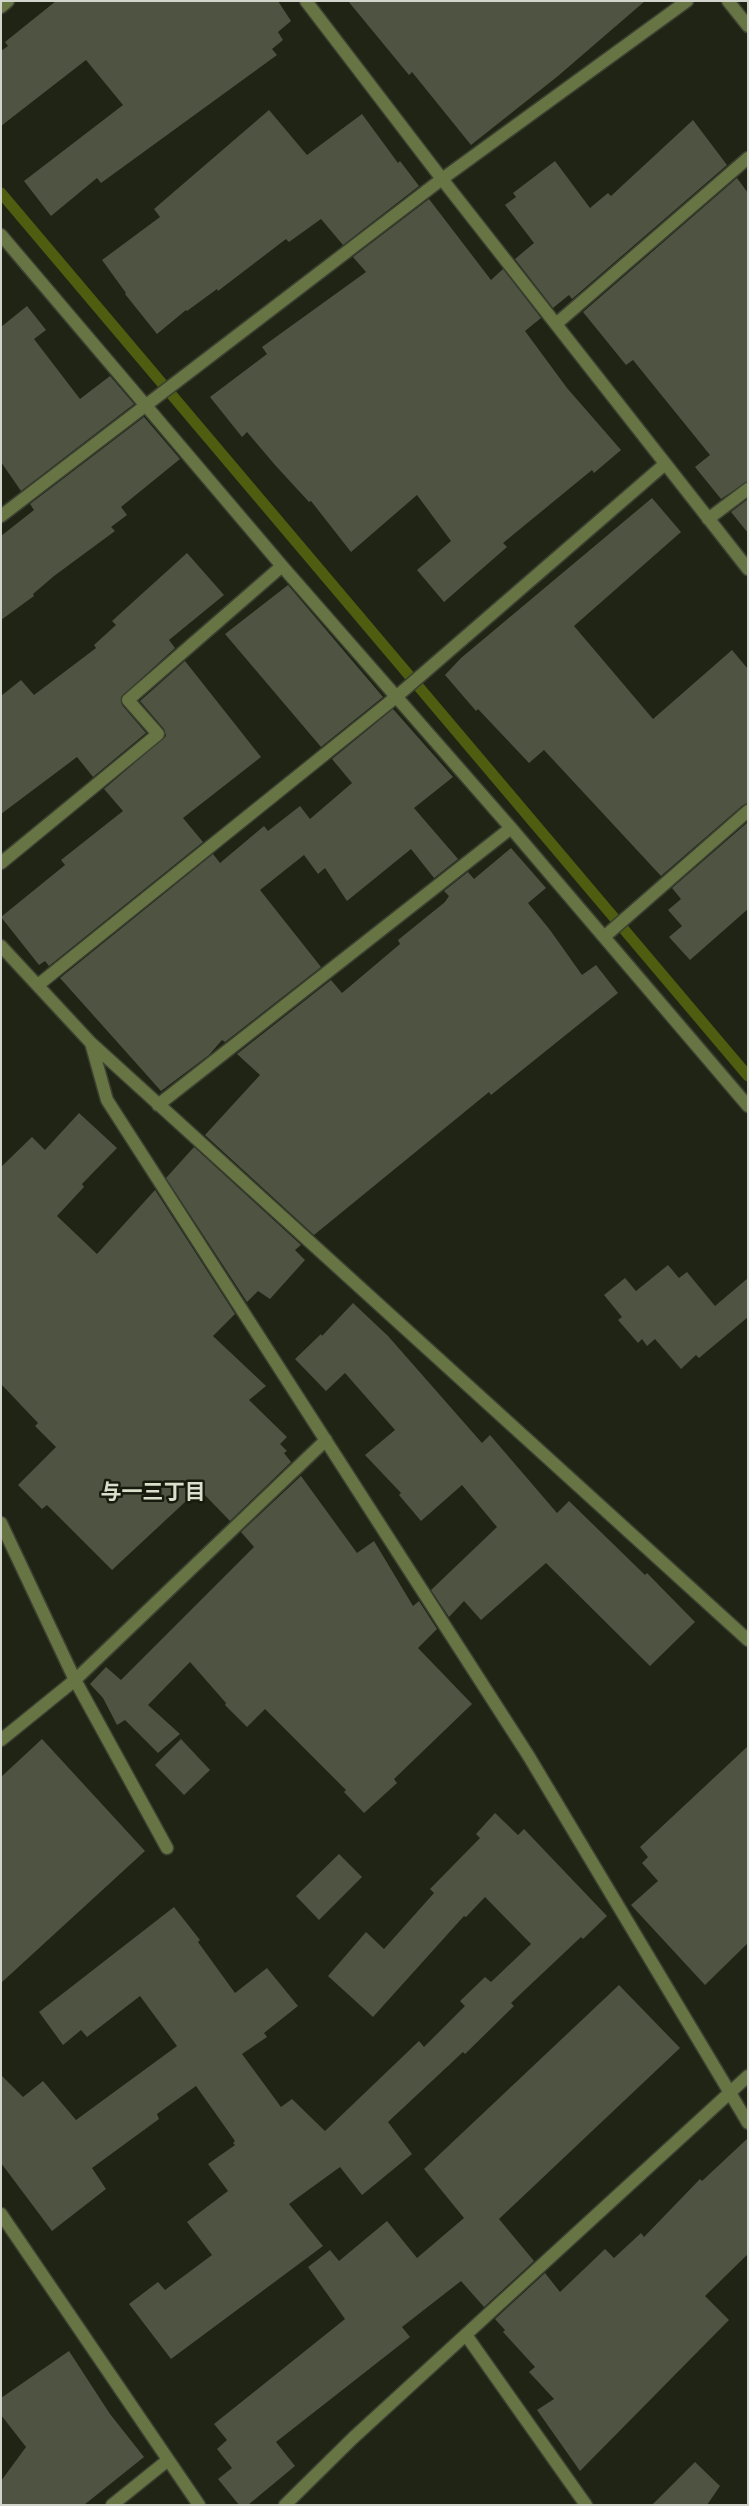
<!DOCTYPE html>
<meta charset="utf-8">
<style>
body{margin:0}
#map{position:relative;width:749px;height:2506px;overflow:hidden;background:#202415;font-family:Spectral,serif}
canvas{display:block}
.frame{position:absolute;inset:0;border:2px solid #d2d5cb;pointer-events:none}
</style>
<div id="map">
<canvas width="749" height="2506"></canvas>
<div class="frame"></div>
</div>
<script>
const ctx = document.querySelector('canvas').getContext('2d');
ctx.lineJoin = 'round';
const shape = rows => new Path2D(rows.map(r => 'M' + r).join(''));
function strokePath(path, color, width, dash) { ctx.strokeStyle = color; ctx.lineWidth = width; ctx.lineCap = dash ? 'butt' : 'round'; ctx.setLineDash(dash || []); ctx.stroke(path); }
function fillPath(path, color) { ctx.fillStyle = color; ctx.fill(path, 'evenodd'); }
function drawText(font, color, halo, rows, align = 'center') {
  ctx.font = font + ' Spectral,"Noto Sans JP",serif'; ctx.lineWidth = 5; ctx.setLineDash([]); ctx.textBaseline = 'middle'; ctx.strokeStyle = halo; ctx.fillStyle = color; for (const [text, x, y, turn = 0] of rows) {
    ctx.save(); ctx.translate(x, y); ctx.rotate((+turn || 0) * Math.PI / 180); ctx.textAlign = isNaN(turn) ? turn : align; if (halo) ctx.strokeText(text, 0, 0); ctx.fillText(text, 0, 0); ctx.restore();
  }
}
strokePath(shape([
 [1,193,748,1076]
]), '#4e5d10', 11);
fillPath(shape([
 [56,1,278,1,291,21,278,32,283,40,272,49,277,55,101,183,97,178,51,216,24,181,123,105,86,60,1,126,1,51,8,46,5,42],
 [348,1,645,1,558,76,471,145,412,72,409,75],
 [269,110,307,155,362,114,398,163,400,161,419,186,343,245,321,219,289,242,286,239,218,291,217,289,187,311,186,310,157,334,125,294,126,293,102,260,160,217,154,209],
 [693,120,727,165,572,299,569,295,553,308,515,259,534,243,505,205,516,197,513,193,555,161,590,208,608,193,611,196],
 [737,178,748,193,748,481,721,499,695,467,710,455,633,360,626,365,583,312],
 [429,199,491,280,503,269,541,318,525,331,567,388,621,450,594,473,592,470,503,543,507,547,444,602,417,570,451,541,417,495,351,552,311,501,309,502,275,465,247,432,242,437,210,397,267,354,262,347,366,272,353,257],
 [27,306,46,330,34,339,80,399,110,376,134,404,21,491,1,462,1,327],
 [144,417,180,459,121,507,127,515,111,527,115,531,54,576,33,594,34,596,1,620,1,536,34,510,30,504],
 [652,498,681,532,574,626,653,719,732,650,748,669,748,803,743,805,661,876,544,750,529,763,478,709,476,711,445,675,461,658],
 [748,499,748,533,731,512],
 [187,553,224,595,169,640,175,648,121,697,122,705,146,733,93,777,77,757,1,814,1,696,21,680,34,695,96,648,94,645,116,625,112,621],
 [288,585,383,697,321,747,225,634],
 [185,661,261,757,183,818,203,842,49,966,45,961,39,965,1,917,65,865,61,860,123,811,104,789,166,736,164,729,140,701],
 [393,709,453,777,414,808,458,859,434,878,411,849,347,901,325,868,318,874,304,855,260,890,321,967,225,1042,222,1040,209,1055,161,1091,60,978,213,854,220,863,264,826,268,831,300,806,310,819,352,783,332,759],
 [748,822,748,909,690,960,669,937,682,926,668,910,681,899,672,888],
 [511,848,546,888,528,903,550,930,582,975,596,965,618,993,491,1095,489,1092,314,1235,205,1135,260,1075,237,1054,331,980,342,993,400,944,398,940,445,902,449,896,444,891,468,872,474,879],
 [79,1113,117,1148,82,1184,84,1187,57,1216,97,1254,155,1190,235,1314,213,1336,266,1386,249,1400,287,1437,280,1444,287,1451,284,1453,291,1462,230,1521,199,1489,112,1570,47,1505,42,1509,18,1485,56,1447,35,1426,38,1423,1,1384,1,1167,32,1137,45,1150],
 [194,1147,301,1245,295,1250,305,1260,270,1299,258,1291,247,1302,166,1178],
 [668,1265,679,1278,687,1272,715,1306,748,1278,748,1317,699,1358,696,1355,681,1369,655,1339,647,1346,642,1339,638,1343,618,1320,622,1317,604,1295,625,1278,636,1291],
 [353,1303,388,1336,482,1443,490,1435,557,1513,569,1501,645,1575,647,1573,695,1622,650,1666,546,1563,481,1620,464,1601,449,1617,431,1590,497,1527,462,1485,421,1521,399,1495,401,1493,365,1455,395,1430,345,1373,326,1391,295,1359,321,1334,322,1336],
 [301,1476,357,1553,374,1541,413,1606,419,1601,437,1629,418,1648,472,1704,394,1779,397,1783,364,1813,344,1792,346,1790,265,1709,247,1727,225,1705,226,1703,190,1662,148,1705,180,1734,158,1753,125,1720,117,1725,103,1698,90,1684,106,1667,121,1680,254,1547,241,1532],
 [42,1739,145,1851,1,1983,1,1777],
 [181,1739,210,1770,184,1795,155,1765],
 [748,1746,748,1943,705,1985,631,1905,658,1881,642,1863,648,1857,640,1847],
 [495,1813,518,1835,524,1829,607,1916,583,1939,581,1937,511,2003,514,2006,465,2054,463,2052,388,2122,412,2154,362,2195,340,2167,289,2204,323,2246,171,2359,129,2304,158,2282,165,2290,212,2255,187,2222,228,2191,208,2164,235,2145,233,2143,235,2141,196,2086,157,2114,159,2119,92,2168,106,2189,52,2231,1,2163,1,2075,23,2097,43,2081,76,2120,177,2046,140,1996,87,2037,81,2030,63,2045,39,2012,174,1907,200,1940,198,1942,235,1993,267,1968,298,2006,264,2033,267,2037,242,2054,281,2107,292,2099,325,2131,419,2041,424,2047,465,2006,460,2001,485,1977,491,1982,531,1944,485,1897,466,1917,464,1916,373,2017,328,1976,366,1932,384,1949,434,1893,430,1889,480,1838,476,1834],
 [339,1854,362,1877,319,1920,296,1896],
 [619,1985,680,2048,499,2219,534,2261,484,2307,461,2281,402,2327,410,2337,276,2442,295,2466,248,2505,239,2505,218,2479,232,2468,217,2449,227,2440,214,2424,345,2319,308,2267,330,2250,339,2261,387,2221,417,2258,464,2218,424,2169],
 [748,2138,748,2254,705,2296,729,2320,580,2471,537,2410,554,2399,529,2372,535,2367,503,2332,505,2330,495,2319,545,2273,560,2292,605,2249,614,2258,641,2233,644,2237,700,2179,702,2181],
 [69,2351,110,2414,144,2457,84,2505,1,2505,1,2481,26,2447,1,2415,1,2398],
 [695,2462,720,2486,707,2505,652,2505]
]), '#4e5342');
const minor = shape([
 [306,1,442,179,748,569],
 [728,1,748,26],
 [1,7,8,1],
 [1,235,282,566,511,828,748,1106],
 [556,324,748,158],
 [1,516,442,179,687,1],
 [708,519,748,489],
 [1,863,158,734,128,700,282,566],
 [604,937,748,811],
 [1,946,91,1043,748,1640],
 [38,985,396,697,665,464],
 [91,1043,107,1100,528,1755,748,2123],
 [158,1105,511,828],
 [1,1523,75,1680,167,1848],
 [1,1740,75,1680,326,1440],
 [1,2214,199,2505],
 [466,2335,586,2505],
 [112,2505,168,2460],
 [285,2505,353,2438,748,2076]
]);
strokePath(minor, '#3c4032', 15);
strokePath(minor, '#677443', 12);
drawText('bold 21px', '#d9dfcb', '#171a0c', [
 ["与一三丁目",153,1495]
]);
</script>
